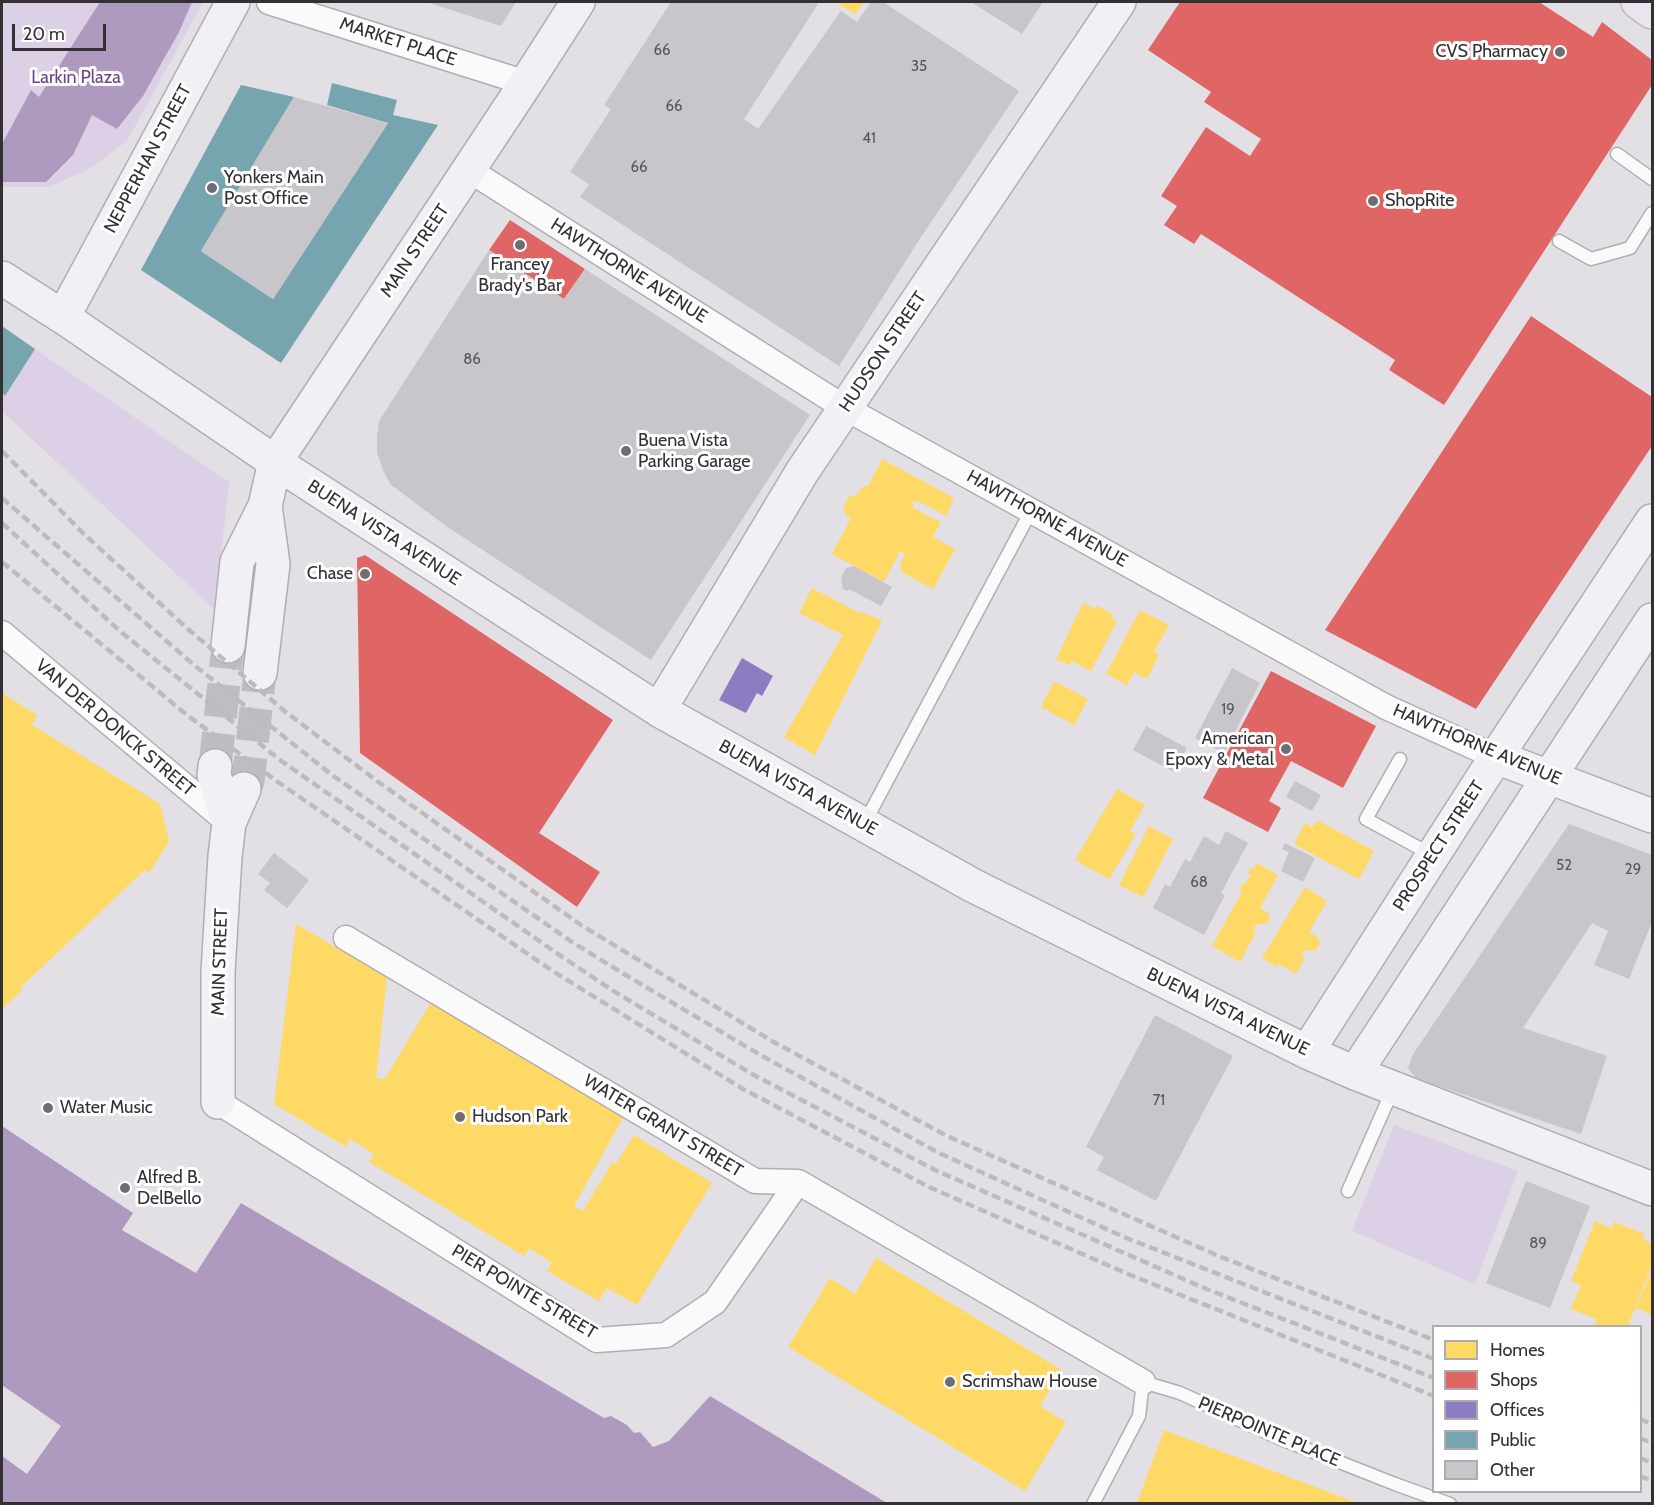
<!DOCTYPE html>
<style>
body{margin:0}
#map{position:relative;width:1654px;height:1505px;overflow:hidden;background:#e2dfe5;font-family:Cabin,sans-serif}
canvas{display:block}
.frame{position:absolute;inset:0;border:3px solid #333034;pointer-events:none}
.legend{position:absolute;left:1432px;top:1325px;width:210px;height:168px;box-sizing:border-box;background:#fff;border:2px solid #adacae;margin:0;padding:8px 10px;list-style:none;font-size:18px;color:#333034}
.legend li{display:flex;align-items:center;gap:12px;height:30px}
.legend b{width:30px;border:2px solid #adacae}
.scale{position:absolute;left:12px;top:24px;width:94px;height:27px;box-sizing:border-box;border:3px solid #333034;border-top:0;padding-left:8px;font-size:18px;line-height:21px;white-space:nowrap;color:#333034;-webkit-text-stroke:4px #fff;paint-order:stroke}
</style>
<div id="map">
<canvas width="1654" height="1505"></canvas>
<div class="frame"></div>
<ul class="legend">
<li><b style="height:16px;background:#ffd966"></b>Homes</li>
<li><b style="height:16px;background:#e06666"></b>Shops</li>
<li><b style="height:16px;background:#8e7cc3"></b>Offices</li>
<li><b style="height:16px;background:#76a5af"></b>Public</li>
<li><b style="height:16px;background:#c8c6cb"></b>Other</li>
</ul>
<div class="scale">20 m</div>
</div>
<script>
const ctx = document.querySelector('canvas').getContext('2d');
ctx.lineJoin = 'round';
function fillPath(path, color) { ctx.fillStyle = color; ctx.fill(path, 'evenodd'); }
const shape = rows => new Path2D(rows.map(r => 'M' + r).join(''));
function strokePath(path, color, width, dash) { ctx.strokeStyle = color; ctx.lineWidth = width; ctx.lineCap = dash ? 'butt' : 'round'; ctx.setLineDash(dash || []); ctx.stroke(path); }
function drawText(font, color, halo, rows, align = 'center') {
  ctx.font = font + ' Cabin,sans-serif'; ctx.lineWidth = 6; ctx.setLineDash([]); ctx.textBaseline = 'middle'; ctx.strokeStyle = halo; ctx.fillStyle = color; for (const [text, x, y, turn = 0] of rows) {
    ctx.save(); ctx.translate(x, y); ctx.rotate((+turn || 0) * Math.PI / 180); ctx.textAlign = isNaN(turn) ? turn : align; if (halo) ctx.strokeText(text, 0, 0); ctx.fillText(text, 0, 0); ctx.restore();
  }
}
fillPath(shape([
 [2,2,203,2,127,141,89,169,49,187,2,187],
 [35,349,229,482,215,610,2,411,2,392,5,396],
 [1394,1125,1518,1171,1475,1284,1352,1231]
]), '#dcd0e6');
fillPath(shape([
 [100,2,192,2,179,32,143,96,117,129,92,115,73,155,46,182,2,182,2,144,31,90,39,97],
 [2,1126,133,1213,122,1230,196,1273,241,1203,604,1418,611,1416,627,1425,634,1433,640,1432,653,1447,669,1441,710,1396,887,1503,2,1503]
]), '#ae9abe');
fillPath(shape([
 [2,1385,61,1426,27,1474,2,1456]
]), '#e2dfe5');
fillPath(shape([
 [835,2,864,2,855,14],
 [882,459,954,498,946,516,920,502,913,501,913,508,941,522,933,537,955,549,933,589,902,572,900,563,905,554,900,551,884,582,832,554,851,518,846,515,843,507,849,497,858,494,863,486,868,486],
 [812,588,861,614,862,612,882,621,815,755,784,737,843,635,799,613],
 [1083,603,1095,609,1097,606,1113,614,1111,618,1117,621,1091,671,1072,661,1069,665,1056,659],
 [1140,610,1169,625,1154,652,1159,655,1147,679,1134,672,1127,685,1106,674],
 [1054,681,1088,699,1074,725,1041,707],
 [2,693,37,715,32,725,160,804,169,841,149,873,145,870,22,986,23,989,2,1009],
 [1117,789,1145,805,1130,831,1136,834,1109,879,1075,860],
 [1317,820,1374,851,1359,879,1294,844,1305,823,1312,827],
 [1149,826,1173,839,1143,897,1119,885],
 [1257,863,1278,875,1260,908,1268,913,1270,918,1267,923,1260,925,1257,923,1253,930,1256,932,1240,962,1212,946,1242,892,1239,890,1243,883,1245,884,1251,875,1248,873,1252,867,1254,869],
 [1305,887,1327,901,1309,932,1318,937,1320,944,1316,950,1309,951,1305,949,1301,956,1305,958,1296,974,1279,964,1277,967,1262,958],
 [296,924,387,977,376,1078,385,1079,434,997,625,1114,574,1206,583,1211,612,1163,616,1164,634,1135,712,1183,637,1305,607,1288,599,1301,547,1271,552,1263,529,1248,524,1256,369,1162,374,1154,350,1139,346,1147,274,1104],
 [1595,1221,1612,1228,1614,1222,1645,1234,1642,1239,1652,1243,1652,1265,1628,1326,1594,1326,1597,1319,1571,1309,1581,1285,1571,1281],
 [876,1258,1062,1370,1040,1406,1066,1422,1025,1491,788,1347,830,1278,855,1294],
 [1652,1270,1652,1315,1636,1308],
 [1164,1430,1358,1503,1137,1503]
]), '#ffd966');
fillPath(shape([
 [1180,2,1539,2,1593,37,1602,22,1652,60,1652,85,1444,405,1389,370,1395,360,1201,234,1194,244,1164,225,1177,206,1161,196,1206,127,1250,156,1261,139,1204,102,1211,92,1148,50],
 [510,220,585,269,564,299,489,250],
 [1531,316,1652,397,1652,446,1476,709,1325,630],
 [365,555,613,720,539,833,600,872,577,907,360,753,357,558],
 [1271,671,1376,726,1343,788,1291,761,1269,801,1281,808,1268,832,1203,798]
]), '#e06666');
fillPath(shape([
 [742,658,773,676,762,696,757,693,746,713,719,700]
]), '#8e7cc3');
fillPath(shape([
 [332,83,397,100,393,115,438,125,281,363,141,270,241,85,294,97,201,251,273,299,388,123,327,105],
 [2,326,35,349,5,396,2,392]
]), '#76a5af');
fillPath(shape([
 [426,2,516,2,501,26],
 [671,2,814,2,818,4,744,119,758,129,841,11,857,22,871,2,883,2,1019,91,921,237,839,366,580,197,589,184,570,172,611,109,604,105],
 [971,2,1043,2,1022,34],
 [294,97,388,123,273,299,201,251],
 [489,250,564,299,585,269,810,415,651,660,446,526,390,484,383,470,377,453,377,437,379,421],
 [854,566,892,587,881,606,849,589,848,591,843,589,841,578,846,568],
 [1232,668,1260,683,1224,753,1195,738],
 [1146,726,1187,748,1174,772,1133,750],
 [1295,781,1321,795,1312,811,1286,797],
 [1569,824,1652,855,1652,922,1629,979,1594,965,1608,931,1592,923,1523,1028,1607,1056,1581,1134,1417,1079,1408,1068,1413,1054],
 [1226,831,1248,843,1221,893,1225,895,1204,935,1153,908,1165,884,1170,887,1185,859,1190,862,1204,836,1219,845],
 [1285,843,1315,858,1303,882,1281,871,1289,852,1282,849],
 [274,853,309,880,287,908,264,890,270,883,258,874],
 [1155,1015,1233,1056,1156,1201,1097,1170,1104,1157,1086,1147],
 [1526,1181,1590,1206,1550,1308,1486,1283]
]), '#c8c6cb');
strokePath(shape([
 [215,766,228,646],
 [244,789,248,781,260,673]
]), '#bfbcc2', 33, [33, 16]);
const lane = shape([
 [1617,154,1652,179],
 [1559,241,1591,259,1630,248,1652,213],
 [1400,759,1366,819,1432,855],
 [864,824,1031,511],
 [1348,1191,1393,1089],
 [1093,1504,1139,1416,1143,1382,1180,1393,1281,1439,1395,1484,1450,1504]
]);
const street = shape([
 [269,2,526,83],
 [469,170,845,408,1386,707,1496,757],
 [2,633,229,823],
 [346,938,755,1181,798,1182,1143,1382],
 [218,1102,597,1340,666,1335,715,1302,798,1182]
]);
const secondary = shape([
 [2,278,63,317,275,462,659,710,972,885,1307,1052,1355,1073,1652,1189],
 [63,317,233,2],
 [228,646,237,562,265,506,275,462,526,83,578,2],
 [260,673,273,564,265,506],
 [659,710,802,472,1119,2],
 [1496,757,1652,816],
 [215,766,214,775,229,823],
 [1307,1052,1496,757,1652,521],
 [1355,1073,1652,620],
 [218,1102,218,972,225,856,229,823,244,789]
]);
const primary = shape([
 [1638,2,1652,12]
]);
strokePath(lane, '#b0aeb3', 15);
strokePath(street, '#b0aeb3', 27);
strokePath(secondary, '#b0aeb3', 36);
strokePath(primary, '#bdbbbe', 36);
strokePath(lane, '#fbfafb', 12);
strokePath(street, '#fbfafb', 24);
strokePath(secondary, '#f2f0f4', 33);
strokePath(primary, '#eae4ee', 33);
strokePath(shape([
 [2,451,84,534,189,630,287,713,377,781,581,925,772,1041,947,1136,1221,1257,1434,1340],
 [2,498,194,665,332,775,572,942,624,974,762,1056,939,1153,1124,1237,1434,1359],
 [2,523,121,632,280,760,558,954,615,992,752,1074,935,1170,1204,1288,1434,1378],
 [2,562,187,715,278,782,551,970,743,1089,929,1187,1128,1274,1434,1396],
 [1640,1419,1652,1424],
 [1640,1438,1652,1443],
 [1640,1458,1652,1463],
 [1640,1476,1652,1481]
]), '#bdbcbd', 4.5, [9, 4.5]);
for (const [x, y, r, color] of [
 [1560,52,6,"#706d72"],
 [212,188,6,"#706d72"],
 [1373,201,6,"#706d72"],
 [520,245,6,"#706d72"],
 [626,451,6,"#706d72"],
 [365,574,6,"#706d72"],
 [1286,749,6,"#706d72"],
 [48,1108,6,"#706d72"],
 [460,1117,6,"#706d72"],
 [125,1188,6,"#706d72"],
 [950,1382,6,"#706d72"]
]) { const dot = new Path2D(); dot.arc(x, y, r, 0, 2 * Math.PI); ctx.fillStyle = color; ctx.fill(dot); strokePath(dot, '#fff', 2); }
drawText('15px', '#58565a', null, [
 ["66",662,51],
 ["35",919,67],
 ["66",674,107],
 ["41",869,139],
 ["66",639,168],
 ["86",472,360],
 ["19",1228,710],
 ["52",1564,866],
 ["29",1633,870],
 ["68",1199,883],
 ["71",1159,1101],
 ["89",1538,1244]
]);
drawText('18px', '#333034', '#fff', [
 ["MARKET PLACE",398,42,18],
 ["NEPPERHAN STREET",148,159,-62],
 ["MAIN STREET",415,251,-56],
 ["HAWTHORNE AVENUE",629,271,32],
 ["HUDSON STREET",883,352,-56],
 ["HAWTHORNE AVENUE",1047,519,29],
 ["BUENA VISTA AVENUE",384,533,33],
 ["VAN DER DONCK STREET",115,728,40],
 ["HAWTHORNE AVENUE",1477,745,23],
 ["BUENA VISTA AVENUE",798,788,29],
 ["PROSPECT STREET",1439,846,-57],
 ["MAIN STREET",220,962,-88],
 ["BUENA VISTA AVENUE",1228,1012,26],
 ["WATER GRANT STREET",663,1126,31],
 ["PIER POINTE STREET",524,1292,31],
 ["PIERPOINTE PLACE",1269,1432,23]
]);
drawText('18px', '#333034', '#fff', [
 ["CVS Pharmacy",1548,52,"right"],
 ["Yonkers Main",224,178],
 ["Post Office",224,199],
 ["ShopRite",1385,201],
 ["Francey",520,265,"center"],
 ["Brady's Bar",520,286,"center"],
 ["Buena Vista",638,441],
 ["Parking Garage",638,462],
 ["Chase",353,574,"right"],
 ["American",1274,739,"right"],
 ["Epoxy & Metal",1274,760,"right"],
 ["Water Music",60,1108],
 ["Hudson Park",472,1117],
 ["Alfred B.",137,1178],
 ["DelBello",137,1199],
 ["Scrimshaw House",962,1382]
], 'left');
drawText('18px', '#6a4484', '#fff', [
 ["Larkin Plaza",76,78]
]);
</script>
